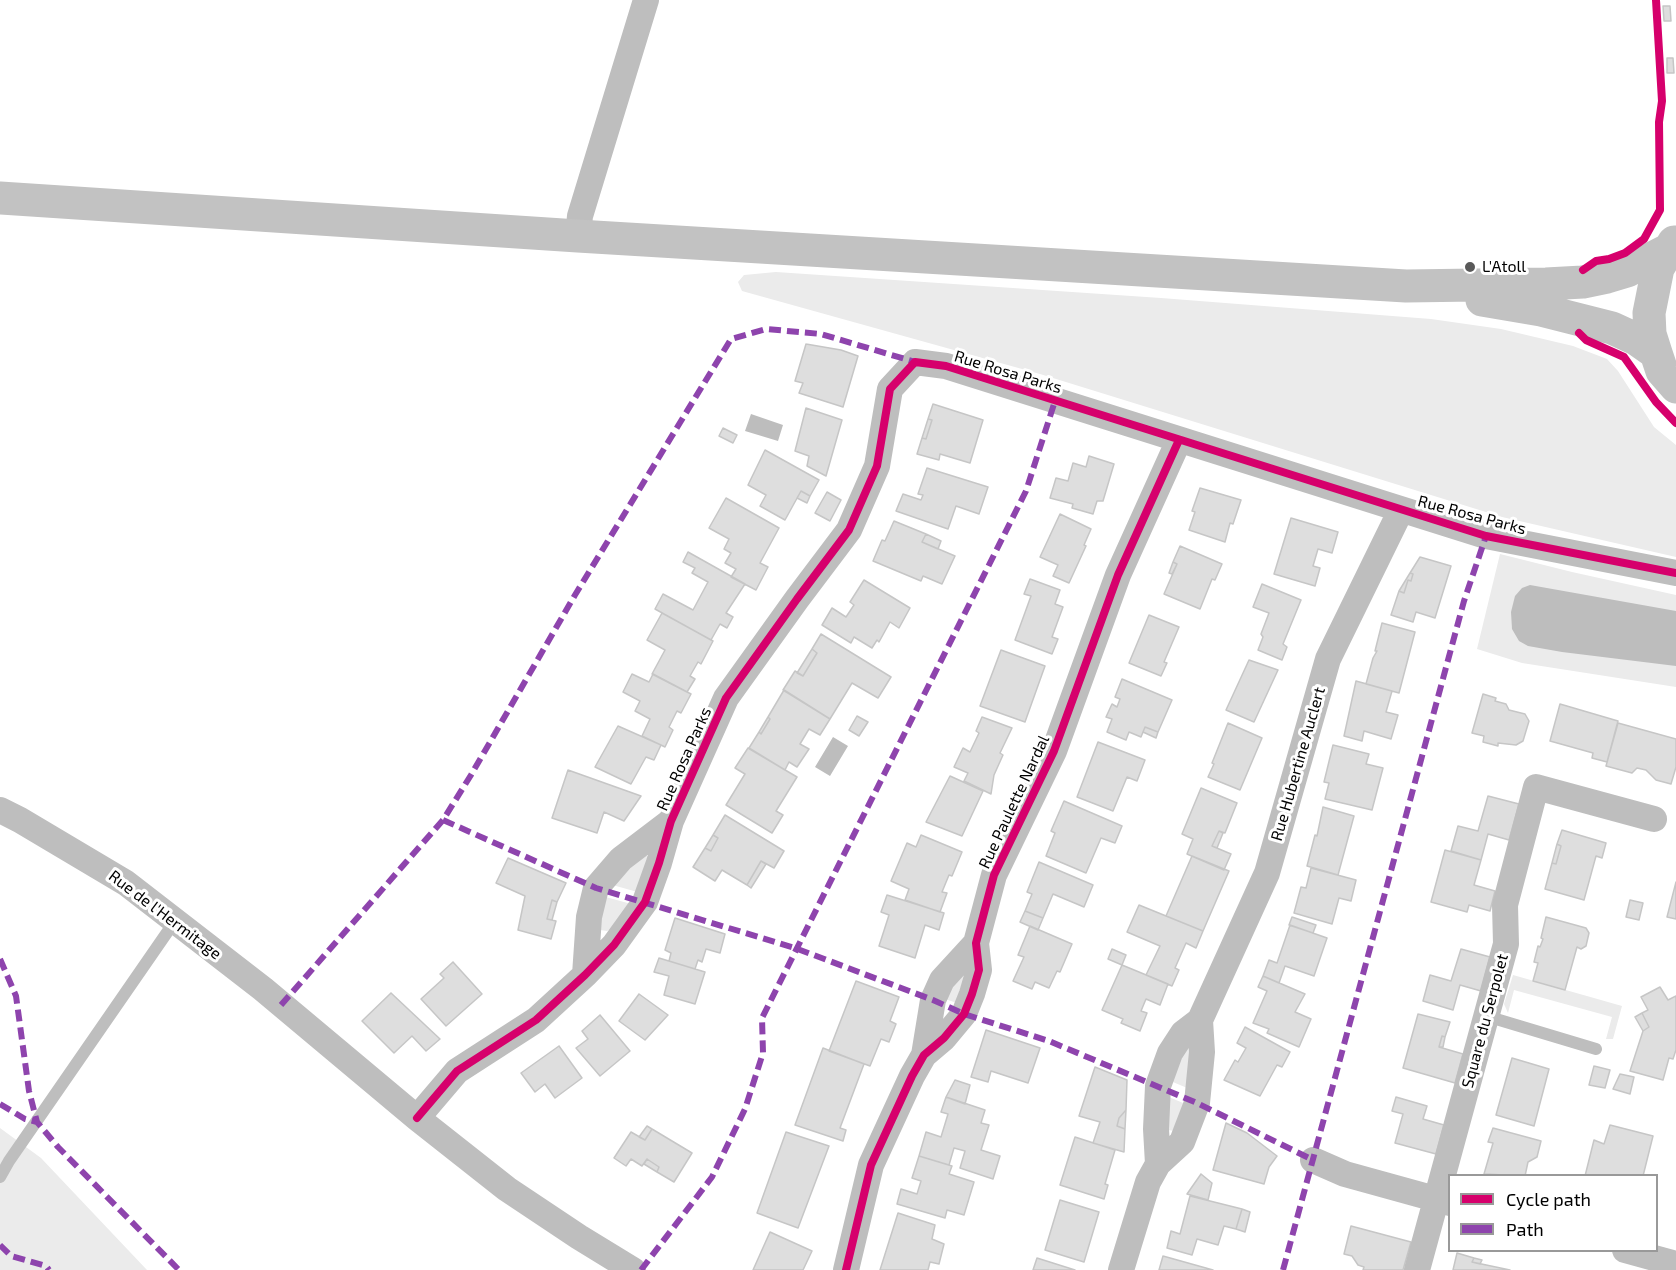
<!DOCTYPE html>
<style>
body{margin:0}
#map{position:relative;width:1676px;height:1270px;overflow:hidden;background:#fff;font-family:"Exo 2",sans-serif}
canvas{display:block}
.legend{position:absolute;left:1448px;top:1174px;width:210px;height:78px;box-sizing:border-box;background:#fff;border:2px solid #999;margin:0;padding:8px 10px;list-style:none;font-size:18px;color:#000}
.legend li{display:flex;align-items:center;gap:12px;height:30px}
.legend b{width:30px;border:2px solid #999}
</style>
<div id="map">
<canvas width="1676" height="1270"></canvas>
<ul class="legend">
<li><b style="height:8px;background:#d6006c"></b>Cycle path</li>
<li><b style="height:8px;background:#8e44ad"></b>Path</li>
</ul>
</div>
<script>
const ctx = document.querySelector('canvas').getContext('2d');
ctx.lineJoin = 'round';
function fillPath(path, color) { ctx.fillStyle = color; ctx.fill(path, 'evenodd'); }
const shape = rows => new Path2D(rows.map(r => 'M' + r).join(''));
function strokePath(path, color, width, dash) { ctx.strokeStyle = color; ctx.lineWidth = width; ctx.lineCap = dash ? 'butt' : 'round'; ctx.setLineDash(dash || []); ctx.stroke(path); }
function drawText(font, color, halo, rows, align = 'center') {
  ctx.font = font + ' "Exo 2",sans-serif'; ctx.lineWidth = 6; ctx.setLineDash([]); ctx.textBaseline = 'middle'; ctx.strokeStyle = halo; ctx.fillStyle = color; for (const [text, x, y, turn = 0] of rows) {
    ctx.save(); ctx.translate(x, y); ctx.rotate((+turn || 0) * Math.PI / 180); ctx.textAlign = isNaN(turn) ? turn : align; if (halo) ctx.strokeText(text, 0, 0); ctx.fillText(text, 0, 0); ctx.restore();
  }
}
fillPath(shape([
 [776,272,1161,298,1431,319,1501,329,1573,346,1607,359,1618,371,1654,427,1676,445,1676,557,1502,517,1040,374,742,291,738,282,744,275],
 [1500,554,1572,572,1676,595,1676,687,1522,663,1477,649],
 [644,855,648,856,641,893,609,884],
 [602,896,635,905,613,928,607,931,600,930],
 [968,966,960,1004,942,998],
 [1513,975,1622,1006,1613,1039,1606,1039,1612,1017,1514,990,1508,1013,1504,1004],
 [1191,1046,1192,1090,1168,1080,1181,1047],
 [1164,1095,1188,1105,1177,1131,1166,1130],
 [0,1128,41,1158,147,1270,0,1270]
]), '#ebebeb');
fillPath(shape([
 [751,414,783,425,778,441,745,431],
 [1530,585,1676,611,1676,666,1562,652,1528,646,1519,641,1512,629,1511,612,1515,596,1522,588],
 [833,737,848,746,830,776,815,767]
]), '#bdbdbd');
const building = shape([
 [1663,6,1670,6,1671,21,1664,21,1663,6],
 [1667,58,1673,58,1674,73,1667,73,1667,58],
 [806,344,841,350,858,356,843,407,799,393,803,383,795,381,806,344],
 [933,404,983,420,970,463,940,454,939,460,917,454,922,438,926,439,932,420,928,419,933,404],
 [806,408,842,420,826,476,807,466,809,456,795,451,806,408],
 [928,419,932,420,926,439,922,438,928,419],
 [723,428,737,435,733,443,719,436,723,428],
 [765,450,819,480,810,496,801,491,785,520,760,506,766,495,748,485,765,450],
 [1089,456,1114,464,1103,501,1097,501,1093,514,1072,508,1073,504,1050,498,1056,478,1068,481,1073,463,1086,467,1089,456],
 [927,468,988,487,979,514,956,506,948,529,896,511,903,494,921,500,923,495,918,494,927,468],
 [1200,488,1241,500,1233,524,1230,523,1225,542,1189,530,1195,512,1192,511,1200,488],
 [801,491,810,496,807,503,797,498,801,491],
 [827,492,841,500,830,521,815,513,827,492],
 [726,498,779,528,760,563,768,567,756,590,731,577,736,569,725,563,731,553,724,549,729,539,709,528,726,498],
 [1060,514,1091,529,1084,545,1086,546,1069,583,1053,576,1058,565,1040,557,1060,514],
 [1291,518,1338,532,1332,553,1318,549,1313,566,1320,568,1315,586,1274,574,1291,518],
 [894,521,926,534,922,542,955,556,942,584,923,576,921,581,873,561,882,540,885,541,894,521],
 [926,534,941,541,938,549,922,542,926,534],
 [1180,546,1222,564,1215,580,1212,579,1200,609,1164,594,1177,564,1173,562,1180,546],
 [688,552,745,584,726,613,733,617,727,628,720,624,711,640,655,609,663,594,693,610,708,582,692,573,695,568,683,562,688,552],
 [1420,557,1451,566,1435,618,1416,612,1413,622,1391,615,1399,591,1404,593,1408,580,1411,581,1413,574,1410,573,1420,557],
 [1173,562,1177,564,1172,574,1169,573,1173,562],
 [1410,573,1413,574,1411,581,1408,580,1404,593,1399,591,1410,573],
 [1030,579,1060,590,1055,604,1063,607,1052,637,1058,639,1052,654,1015,640,1031,596,1024,594,1030,579],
 [864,580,910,608,899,628,890,622,879,642,877,640,872,648,854,637,851,643,822,625,832,608,846,617,854,605,850,602,864,580],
 [1262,584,1301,600,1283,644,1287,647,1282,660,1258,650,1263,637,1261,634,1269,613,1253,607,1262,584],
 [662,613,713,641,701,664,698,662,690,676,695,679,687,692,652,674,665,650,647,640,662,613],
 [1149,615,1179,627,1164,662,1167,663,1161,676,1129,663,1149,615],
 [1382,623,1415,632,1399,693,1366,684,1373,658,1377,651,1375,651,1382,623],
 [821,634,891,677,878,698,852,683,830,719,783,690,795,671,803,676,817,653,812,649,821,634],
 [812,649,817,653,803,676,797,673,812,649],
 [1001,650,1045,666,1025,722,980,706,1001,650],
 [1249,660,1278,670,1254,722,1226,710,1249,660],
 [632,674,649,682,653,674,691,694,681,713,677,711,669,727,673,730,665,747,642,736,650,719,635,711,640,701,623,692,632,674],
 [1122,679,1172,700,1158,732,1145,727,1141,737,1129,732,1126,740,1107,732,1112,719,1106,717,1112,704,1117,707,1120,699,1115,697,1122,679],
 [1356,681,1392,691,1386,712,1398,715,1391,739,1364,731,1362,741,1344,736,1356,681],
 [784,690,830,719,820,735,809,729,800,744,809,749,797,767,789,762,785,770,749,748,759,732,761,734,770,719,768,717,784,690],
 [1483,694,1496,698,1495,701,1506,704,1509,710,1525,714,1529,721,1523,741,1516,745,1498,743,1498,746,1483,742,1484,736,1472,733,1483,694],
 [1560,704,1618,721,1607,762,1592,758,1593,753,1550,741,1560,704],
 [857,716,868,722,859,736,849,730,857,716],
 [768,717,770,719,761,734,759,732,768,717],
 [982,717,1012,728,1000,753,1003,755,994,775,991,794,964,781,968,773,954,767,963,748,970,752,979,733,976,731,982,717],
 [1228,723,1262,738,1240,790,1208,777,1214,764,1212,763,1228,723],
 [1618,723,1676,739,1676,767,1671,784,1656,780,1646,770,1637,768,1632,773,1606,766,1618,723],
 [618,726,661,745,654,760,646,757,631,784,595,767,618,726],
 [1145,727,1158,732,1156,738,1143,732,1145,727],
 [1098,742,1145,760,1137,781,1127,777,1113,811,1077,797,1098,742],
 [1333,745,1369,754,1366,764,1383,768,1372,810,1325,799,1329,783,1324,782,1333,745],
 [748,748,797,777,776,811,783,815,772,833,726,805,745,774,735,768,748,748],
 [568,770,641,796,624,821,604,812,597,833,552,818,568,770],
 [950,776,983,791,962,836,926,822,950,776],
 [1201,788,1237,803,1225,833,1219,831,1212,846,1231,854,1224,870,1187,854,1193,839,1182,834,1201,788],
 [1488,796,1519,804,1509,840,1488,834,1481,860,1451,851,1458,826,1478,831,1488,796],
 [1064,801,1122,826,1115,843,1101,838,1086,873,1046,856,1055,833,1051,831,1064,801],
 [1323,807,1354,816,1338,875,1307,866,1315,835,1317,836,1323,807],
 [725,815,784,851,774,868,761,861,747,885,722,870,715,881,693,867,705,848,711,851,718,838,713,835,725,815],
 [1562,830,1606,843,1602,858,1596,856,1584,900,1545,889,1552,863,1556,864,1561,846,1557,844,1562,830],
 [1219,831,1223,833,1217,848,1212,846,1219,831],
 [713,835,718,838,711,851,705,848,713,835],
 [921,835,962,852,952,876,949,875,942,892,947,893,940,912,905,900,909,889,891,881,907,843,916,847,921,835],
 [1557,844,1561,846,1556,864,1552,863,1557,844],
 [1445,850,1481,860,1474,885,1495,891,1490,911,1469,905,1467,912,1431,902,1445,850],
 [1192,856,1229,871,1203,931,1166,916,1192,856],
 [508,858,566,883,557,902,552,900,547,919,556,921,551,939,518,930,525,896,496,883,508,858],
 [761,861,766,864,751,888,747,885,761,861],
 [1039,862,1093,885,1084,907,1053,894,1043,918,1025,911,1032,894,1027,892,1039,862],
 [1311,868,1356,880,1351,901,1339,898,1332,924,1294,913,1301,887,1306,888,1311,868],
 [1676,882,1676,919,1667,917,1676,882],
 [887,895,944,913,939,930,925,925,915,958,879,946,889,915,881,912,887,895],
 [552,900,557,902,552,920,547,919,552,900],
 [1630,900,1643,903,1639,920,1626,917,1630,900],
 [1139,905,1203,931,1196,948,1186,943,1175,968,1179,970,1172,986,1146,975,1160,946,1127,932,1139,905],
 [1025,911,1043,918,1038,930,1020,922,1025,911],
 [1292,917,1316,925,1313,933,1289,925,1292,917],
 [1546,917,1586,928,1589,933,1586,946,1581,949,1577,947,1565,990,1533,981,1538,963,1534,962,1538,946,1540,947,1543,939,1541,938,1546,917],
 [675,918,725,934,720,953,706,949,702,962,698,960,695,969,669,961,671,953,665,950,675,918],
 [1290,925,1327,938,1314,976,1285,966,1279,983,1263,976,1269,960,1277,963,1290,925],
 [1030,926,1072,944,1060,972,1057,971,1049,988,1035,982,1032,989,1013,981,1024,957,1018,955,1030,926],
 [1112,949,1126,955,1122,965,1108,959,1112,949],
 [1461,949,1490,957,1481,991,1460,985,1453,1010,1423,1001,1430,975,1451,981,1461,949],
 [659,958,705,972,695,1004,664,995,669,976,654,972,659,958],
 [453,962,482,994,446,1026,421,999,444,978,440,974,453,962],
 [1122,965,1168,984,1160,1005,1146,999,1141,1011,1147,1013,1140,1031,1121,1023,1123,1019,1102,1010,1122,965],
 [1263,976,1305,994,1295,1012,1311,1019,1299,1047,1267,1033,1269,1029,1253,1023,1267,991,1258,987,1263,976],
 [856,981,899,997,890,1021,896,1024,889,1042,881,1039,870,1066,829,1051,856,981],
 [1660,987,1668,1000,1676,996,1676,1050,1673,1059,1669,1058,1663,1080,1630,1071,1643,1031,1649,1027,1642,1013,1648,1010,1641,997,1660,987],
 [391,993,440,1039,426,1051,412,1036,394,1053,362,1021,391,993],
 [639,994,668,1015,645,1040,619,1021,639,994],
 [1642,1013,1649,1027,1643,1031,1635,1017,1642,1013],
 [1418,1014,1450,1022,1445,1037,1442,1036,1439,1047,1463,1054,1455,1083,1403,1068,1418,1014],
 [600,1015,630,1051,600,1076,576,1048,588,1039,582,1031,600,1015],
 [1245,1027,1290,1052,1282,1067,1277,1065,1260,1096,1224,1080,1235,1060,1238,1062,1246,1048,1237,1043,1245,1027],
 [986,1030,1040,1048,1028,1083,991,1071,988,1082,971,1077,986,1030],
 [1442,1036,1445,1037,1443,1047,1439,1047,1442,1036],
 [559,1046,582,1078,555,1098,545,1084,535,1092,521,1073,559,1046],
 [823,1048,864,1064,840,1128,846,1130,843,1141,795,1125,823,1048],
 [1512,1058,1549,1069,1534,1126,1496,1115,1512,1058],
 [1594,1066,1610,1070,1605,1088,1589,1085,1594,1066],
 [1095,1067,1127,1080,1126,1110,1119,1118,1117,1126,1125,1129,1124,1152,1093,1143,1100,1122,1079,1116,1095,1067],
 [1620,1074,1634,1077,1630,1094,1613,1089,1620,1074],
 [955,1080,970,1085,965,1104,946,1097,955,1080],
 [946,1097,985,1110,981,1123,989,1125,981,1150,1000,1156,993,1179,960,1168,965,1151,954,1148,949,1165,919,1156,926,1132,941,1137,948,1114,941,1112,946,1097],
 [1396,1097,1427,1106,1423,1119,1444,1125,1436,1154,1395,1143,1403,1114,1392,1111,1396,1097],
 [1126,1110,1125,1129,1117,1126,1119,1118,1126,1110],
 [1226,1123,1247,1133,1277,1156,1269,1167,1264,1184,1213,1170,1226,1123],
 [1610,1125,1653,1136,1643,1176,1585,1176,1594,1140,1604,1144,1610,1125],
 [647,1126,652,1129,645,1140,639,1137,647,1126],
 [1493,1128,1541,1141,1537,1157,1528,1162,1525,1176,1484,1174,1493,1143,1488,1142,1493,1128],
 [652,1129,692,1153,674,1182,657,1172,659,1167,647,1159,642,1166,631,1159,626,1166,614,1158,631,1132,645,1140,652,1129],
 [786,1132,829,1146,798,1228,757,1213,786,1132],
 [1075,1137,1115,1150,1105,1184,1108,1185,1104,1199,1060,1185,1075,1137],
 [919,1156,952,1166,949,1174,974,1182,964,1215,947,1210,945,1218,897,1204,901,1189,917,1194,921,1181,912,1178,919,1156],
 [647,1159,659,1167,657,1172,644,1164,647,1159],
 [1201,1174,1212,1183,1208,1200,1187,1194,1201,1174],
 [1190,1196,1242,1209,1236,1229,1224,1226,1218,1245,1197,1239,1192,1255,1167,1248,1171,1231,1180,1234,1190,1196],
 [1060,1200,1099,1212,1084,1262,1045,1250,1060,1200],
 [1242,1209,1250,1212,1245,1232,1236,1229,1242,1209],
 [898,1213,935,1225,932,1239,944,1244,939,1264,930,1262,928,1270,880,1270,898,1213],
 [1351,1226,1411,1242,1403,1270,1363,1270,1364,1267,1358,1265,1352,1256,1344,1254,1351,1226],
 [770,1232,812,1251,803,1270,753,1270,770,1232],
 [1457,1253,1474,1258,1472,1262,1510,1270,1453,1270,1457,1253],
 [1163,1256,1213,1270,1159,1270,1163,1256],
 [1037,1258,1075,1270,1033,1270,1037,1258],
 [1474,1258,1482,1260,1480,1264,1472,1262,1474,1258]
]);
fillPath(building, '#dedede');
strokePath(building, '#c6c6c6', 1.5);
strokePath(shape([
 [1486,1016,1596,1049],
 [0,1177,9,1161,175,921]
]), '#bebebe', 12);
strokePath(shape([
 [578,236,580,216,646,0],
 [0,810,20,820,126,883,263,989,417,1118,507,1189,579,1237,633,1270],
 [585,975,589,917,596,888,621,859,671,821],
 [924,1055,933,1000,942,980,976,943],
 [417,1118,457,1071,536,1020,585,975,614,945,645,902,659,863,671,821,726,698,797,599,849,530,877,466,890,389,915,362,946,366,1486,536,1676,573],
 [1313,1160,1345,1174,1450,1203],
 [1158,1164,1156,1129,1158,1086,1170,1053,1183,1033,1200,1020,1267,873,1328,659,1401,510],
 [1625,1250,1676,1264],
 [846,1270,871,1165,912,1076,924,1055,944,1038,964,1014,972,994,979,970,976,943,994,875,1054,751,1118,575,1179,440],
 [1121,1270,1148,1182,1158,1164,1182,1142,1197,1103,1202,1052,1200,1020],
 [1417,1270,1506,944,1505,905,1536,787,1654,819]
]), '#bebebe', 26);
strokePath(shape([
 [0,198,578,236,1406,286,1546,284,1583,282,1607,277,1627,271,1668,250],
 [1674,242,1658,268,1649,313,1650,334,1656,353,1662,371,1676,387],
 [1482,300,1541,310,1612,328,1636,339,1656,353]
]), '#c2c2c2', 33);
strokePath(shape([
 [443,820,596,888,795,948,933,1000,964,1014,1049,1041,1197,1103,1313,1160],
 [0,959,16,996,29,1091,37,1122,58,1147,179,1270],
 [281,1005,443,820,471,775,575,595,731,339,766,329,821,334,915,362],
 [0,1104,25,1119,37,1122],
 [0,1245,11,1256,46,1266,49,1270],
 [641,1270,712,1177,745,1109,763,1053,762,1018,1026,491,1055,401],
 [1283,1270,1464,601,1486,536]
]), '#8e44ad', 6, [12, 6]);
strokePath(shape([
 [1583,270,1596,261,1609,259,1625,253,1644,239,1660,210,1659,122,1662,101,1656,0],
 [1579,333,1586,340,1624,357,1656,402,1676,423],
 [417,1118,457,1071,536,1020,585,975,614,945,645,902,659,863,671,821,726,698,797,599,849,530,877,466,890,389,915,362,946,366,1486,536,1676,573],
 [846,1270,871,1165,912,1076,924,1055,944,1038,964,1014,972,994,979,970,976,943,994,875,1054,751,1118,575,1179,440]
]), '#d6006c', 8);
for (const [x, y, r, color] of [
 [1470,267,6,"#595959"]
]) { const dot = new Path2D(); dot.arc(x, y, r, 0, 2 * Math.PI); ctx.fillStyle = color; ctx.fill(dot); strokePath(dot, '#fff', 2); }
drawText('16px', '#000', '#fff', [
 ["L'Atoll",1482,267]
], 'left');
drawText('16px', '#000', '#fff', [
 ["Rue Rosa Parks",1008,372,17],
 ["Rue Rosa Parks",1472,515,15],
 ["Rue Rosa Parks",684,759,-66],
 ["Rue Hubertine Auclert",1298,764,-74],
 ["Rue Paulette Nardal",1014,802,-65],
 ["Rue de l'Hermitage",165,915,37],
 ["Square du Serpolet",1485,1021,-75]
]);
</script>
